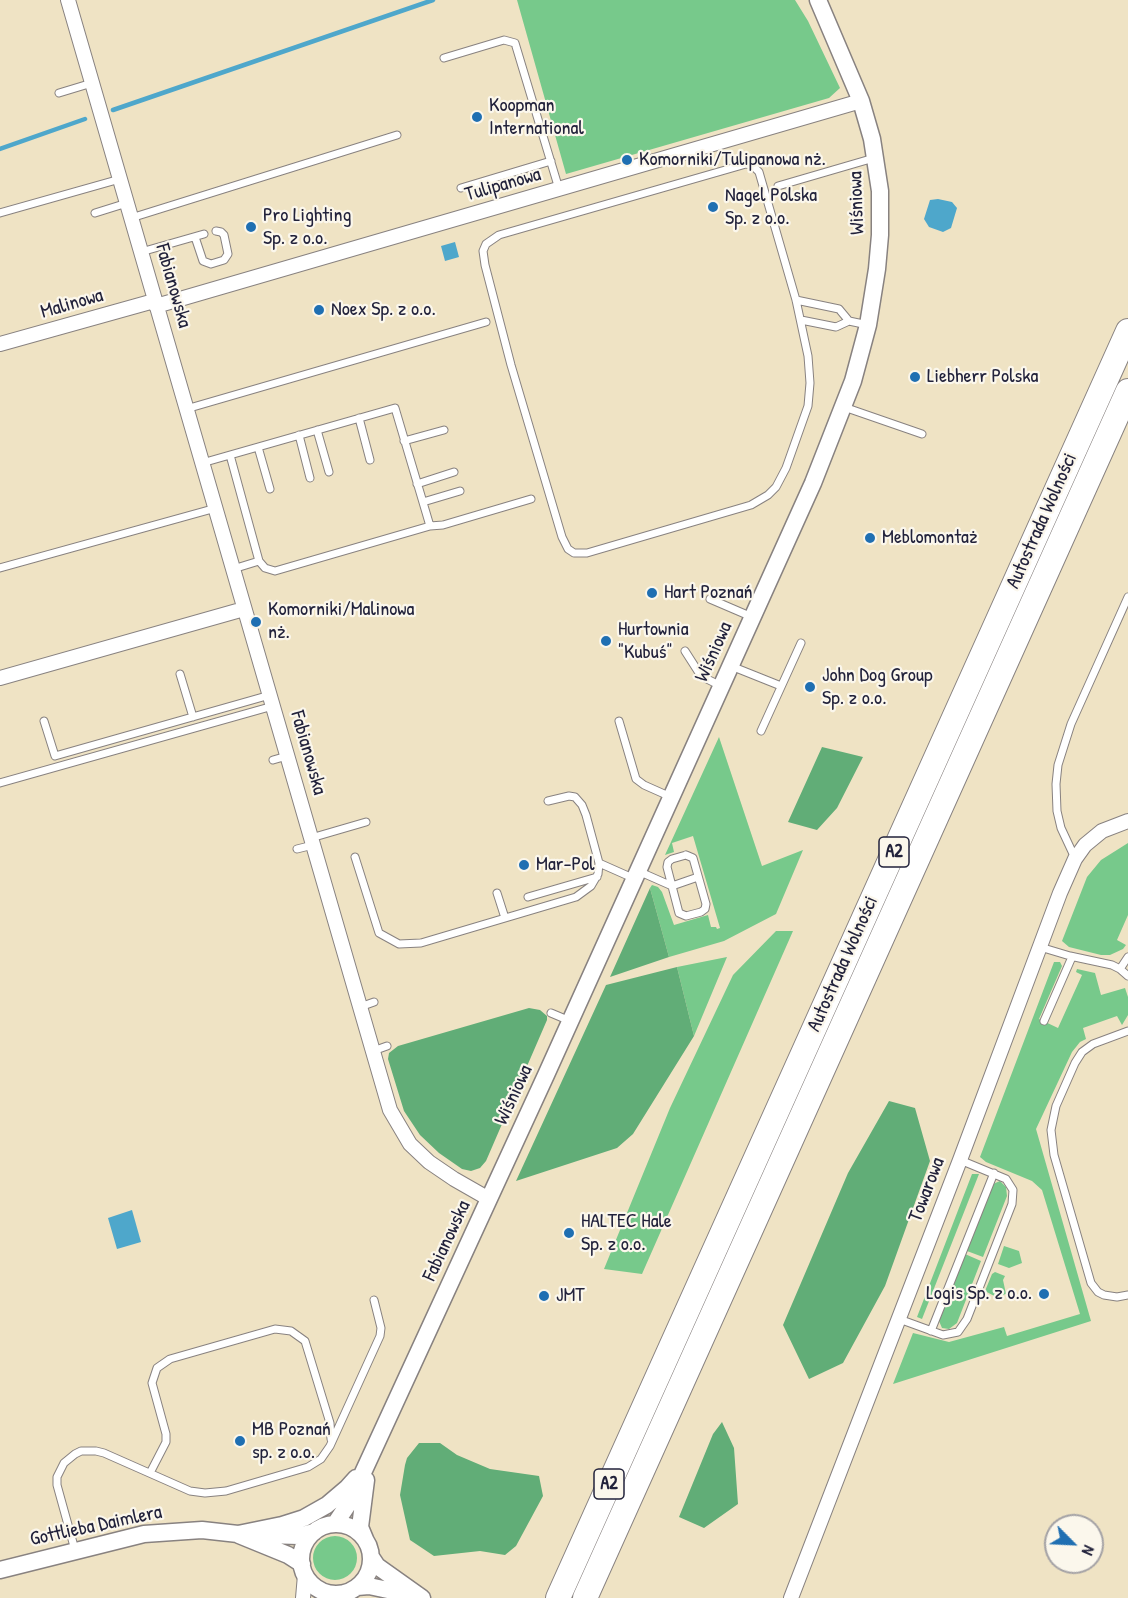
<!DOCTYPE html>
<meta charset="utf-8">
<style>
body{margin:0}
#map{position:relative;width:1128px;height:1598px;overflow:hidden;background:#efe3c4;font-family:"Patrick Hand",sans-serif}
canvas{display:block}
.north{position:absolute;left:1044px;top:1514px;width:60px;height:60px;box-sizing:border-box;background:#fbf7ec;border:2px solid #a4a2a5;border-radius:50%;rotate:114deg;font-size:16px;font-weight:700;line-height:24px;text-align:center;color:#22223b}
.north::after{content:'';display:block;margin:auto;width:21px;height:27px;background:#1f6fb2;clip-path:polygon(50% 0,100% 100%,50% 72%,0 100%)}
</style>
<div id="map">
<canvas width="1128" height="1598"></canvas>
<div class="north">N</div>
</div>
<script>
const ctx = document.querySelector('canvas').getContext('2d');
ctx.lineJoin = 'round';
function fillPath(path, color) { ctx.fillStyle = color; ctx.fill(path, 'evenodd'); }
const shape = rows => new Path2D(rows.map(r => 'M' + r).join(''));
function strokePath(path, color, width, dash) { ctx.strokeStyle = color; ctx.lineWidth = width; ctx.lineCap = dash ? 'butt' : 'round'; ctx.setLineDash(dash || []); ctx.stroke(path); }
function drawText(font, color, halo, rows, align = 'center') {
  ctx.font = font + ' "Patrick Hand",sans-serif'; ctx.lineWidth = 4.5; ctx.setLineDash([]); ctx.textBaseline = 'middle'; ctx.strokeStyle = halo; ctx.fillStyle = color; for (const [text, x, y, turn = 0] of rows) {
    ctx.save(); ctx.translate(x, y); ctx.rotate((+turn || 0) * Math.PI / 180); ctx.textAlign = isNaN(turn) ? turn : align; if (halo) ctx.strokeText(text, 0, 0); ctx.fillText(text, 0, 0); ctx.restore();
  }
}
fillPath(shape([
 [517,0,795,0,808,21,840,88,829,98,566,174],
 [719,737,762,866,803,850,776,914,724,941,669,957,650,888,652,885,658,887,662,892,674,925,708,915,711,927,716,927,717,929,720,928,693,836,672,843,674,852,665,855],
 [1128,843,1128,915,1117,940,1126,945,1123,949,1110,955,1101,955,1069,947,1062,941,1087,877,1101,860],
 [776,931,793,931,642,1274,604,1269,670,1108,733,975],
 [727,957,694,1036,677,967],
 [1054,962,1060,962,1062,966,1039,1019,1058,1028,1082,975,1076,972,1077,969,1095,973,1101,995,1125,988,1128,997,1128,1015,1122,1025,1117,1016,1083,1028,1086,1039,1080,1042,1072,1052,1036,1129,1091,1321,893,1384,913,1333,949,1342,1004,1327,1007,1336,1080,1314,1042,1190,1032,1181,986,1162,980,1157],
 [972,1174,979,1174,922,1319,917,1317],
 [1000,1181,1006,1187,1007,1196,983,1257,967,1251,993,1184],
 [1004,1246,1019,1251,1022,1263,1009,1268,998,1264],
 [965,1254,981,1261,957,1323,949,1329,942,1328,939,1321],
 [995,1272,1005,1276,1003,1280,1006,1294,996,1297,985,1291,992,1274],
 '313 1558a22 22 0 1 1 44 0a22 22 0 1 1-44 0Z'
]), '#77c98b');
fillPath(shape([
 [822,747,863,757,837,808,817,830,788,822],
 [650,888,669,957,610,977],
 [677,967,694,1036,633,1134,617,1148,516,1181,606,985],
 [529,1008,540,1010,547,1016,547,1020,486,1161,480,1168,471,1171,462,1169,439,1153,420,1135,404,1111,388,1059,389,1053,398,1046],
 [889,1101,915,1108,930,1161,885,1286,843,1363,809,1379,783,1325,848,1173],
 [722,1422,734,1448,738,1504,704,1528,679,1517,713,1434],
 [419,1443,440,1443,457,1455,490,1469,539,1476,543,1496,516,1546,505,1555,480,1551,434,1556,410,1540,400,1495,405,1465,407,1458]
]), '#61ad77');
fillPath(shape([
 [938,199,952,202,957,208,951,228,943,232,929,227,924,219,930,200],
 [455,242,459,257,445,261,441,246],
 [132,1210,141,1242,117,1249,108,1218]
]), '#4ea7cb');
strokePath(shape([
 [113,110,433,0],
 [0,149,85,119]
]), '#4ea7cb', 4.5);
const service = shape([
 [444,58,504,40,515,43,559,189],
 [59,93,92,83],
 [746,164,752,165,759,172,796,300,808,356,810,383,808,406,786,468,776,487,768,495,751,505,587,553,574,553,568,549,562,537,511,365,485,265,483,251,486,244,499,235,746,164],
 [778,186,874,158],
 [461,188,551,161],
 [0,213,120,179],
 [95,213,127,203],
 [131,218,397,135],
 [195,237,203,261,211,264,224,260,228,254,224,235,221,232,216,231],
 [141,252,204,234],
 [796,300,839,309,849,321],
 [801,320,836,327,849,321,868,325],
 [844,407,922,434],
 [186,409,486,322],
 [359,418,370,460],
 [317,430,329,472],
 [299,435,310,478],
 [404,441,444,430],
 [258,447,270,489],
 [230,455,395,408,430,526,275,571,265,568,259,561],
 [202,463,230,455,259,561,233,569],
 [417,484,454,472],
 [423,502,460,491],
 [430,526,443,525,531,499],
 [0,568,216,508],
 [710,599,752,617],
 [685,651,701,676,721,686],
 [731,666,781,686],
 [180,674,193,717],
 [44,721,55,756,270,695],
 [619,721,636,779,644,785,671,797],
 [761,731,801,643],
 [273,760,287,756],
 [0,783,273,706],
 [311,838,366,822],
 [297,849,313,845],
 [686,855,693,858,706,904,705,909,701,912,686,916,679,913,667,867,668,862,672,859,686,855],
 [355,857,379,933,399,944,421,943,576,897,591,886,598,874,599,863,586,815,582,805,575,797,569,796,548,801],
 [1075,858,1061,828,1057,811,1056,784,1058,765,1071,724,1128,597],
 [599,863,635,879],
 [638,871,672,886,698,877],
 [497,893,505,918],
 [528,897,597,877],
 [1040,947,1070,956,1112,965,1120,969,1128,976],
 [1120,969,1128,957],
 [360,1007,374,1002],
 [551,1013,570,1021],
 [1044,1021,1072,957],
 [1128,1031,1093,1044,1082,1052,1075,1063,1056,1106,1051,1130,1054,1155,1091,1283,1098,1292,1104,1295,1117,1297,1128,1295],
 [373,1051,387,1046],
 [899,1319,943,1335,958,1332,967,1319,1012,1204,1013,1190,1006,1179,960,1160],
 [931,1331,994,1173],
 [150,1473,166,1442,166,1434,152,1383,157,1368,170,1359,275,1329,291,1331,305,1341,330,1423,331,1439],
 [75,1550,57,1485,57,1477,64,1463,75,1454,81,1451,96,1451,104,1453,190,1491,205,1493,226,1491,308,1467,321,1459,330,1446,380,1336,381,1328,374,1300]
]);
const minor = shape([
 [68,0,390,1110,410,1144,429,1162,454,1179,489,1199],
 [156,306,861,101],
 [0,344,154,301],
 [0,678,244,609],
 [303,1598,305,1575],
 [325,1598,338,1594],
 [791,1598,960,1160,1060,893,1075,859,1085,845,1102,831,1128,821]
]);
const tertiary = shape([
 [335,1524,349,1503,546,1075,813,483,853,381,868,325,877,269,880,235,880,191,872,139,861,101,818,0],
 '301 1559a35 35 0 1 1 70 0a35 35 0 1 1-70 0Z',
 [239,1535,288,1555,302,1564],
 [264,1535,299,1536,314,1532],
 [365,1539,360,1527,366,1480],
 [371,1557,377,1566,422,1598],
 [0,1570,144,1534,202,1530,238,1534,282,1525,304,1518,327,1505,347,1488,356,1478],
 [357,1587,369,1586,412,1595]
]);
const motorway = shape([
 [558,1598,1128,331],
 [585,1598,1128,391]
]);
strokePath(service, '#888280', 9);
strokePath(minor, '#888280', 16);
strokePath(tertiary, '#888280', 19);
strokePath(motorway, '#888280', 26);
strokePath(service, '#fff', 7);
strokePath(minor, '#fff', 14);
strokePath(tertiary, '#fff', 16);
strokePath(motorway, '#fff', 24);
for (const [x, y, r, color] of [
 [477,117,6,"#1f6fb2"],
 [627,160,6,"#1f6fb2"],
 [713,207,6,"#1f6fb2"],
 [251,227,6,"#1f6fb2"],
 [319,310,6,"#1f6fb2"],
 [915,377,6,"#1f6fb2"],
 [870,538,6,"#1f6fb2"],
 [652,593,6,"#1f6fb2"],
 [256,622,6,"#1f6fb2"],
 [606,641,6,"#1f6fb2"],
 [810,687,6,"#1f6fb2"],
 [524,865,6,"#1f6fb2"],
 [569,1233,6,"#1f6fb2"],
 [1044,1294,6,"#1f6fb2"],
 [544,1296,6,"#1f6fb2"],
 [240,1441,6,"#1f6fb2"]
]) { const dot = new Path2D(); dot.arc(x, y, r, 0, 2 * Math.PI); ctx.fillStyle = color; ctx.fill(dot); strokePath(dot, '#fbf7ec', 2); }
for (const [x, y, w] of [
 [894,852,30],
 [609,1484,30]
]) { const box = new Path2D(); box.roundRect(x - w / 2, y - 15, w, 30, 4.5); ctx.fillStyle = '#fbf7ec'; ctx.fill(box); strokePath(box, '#22223b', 1.5); }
drawText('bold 18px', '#22223b', null, [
 ["A2",894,852],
 ["A2",609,1484]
]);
drawText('20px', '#22223b', '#fbf7ec', [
 ["Koopman",489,106],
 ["International",489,129],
 ["Komorniki/Tulipanowa nż.",639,160],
 ["Nagel Polska",725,196],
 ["Sp. z o.o.",725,219],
 ["Pro Lighting",263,216],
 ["Sp. z o.o.",263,239],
 ["Noex Sp. z o.o.",331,310],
 ["Liebherr Polska",927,377],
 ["Meblomontaż",882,538],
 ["Hart Poznań",664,593],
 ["Komorniki/Malinowa",268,610],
 ["nż.",268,633],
 ["Hurtownia",618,630],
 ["\"Kubuś\"",618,653],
 ["John Dog Group",822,676],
 ["Sp. z o.o.",822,699],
 ["Mar-Pol",536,865],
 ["HALTEC Hale",581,1222],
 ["Sp. z o.o.",581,1245],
 ["Logis Sp. z o.o.",1032,1294,"right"],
 ["JMT",556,1296],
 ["MB Poznań",252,1430],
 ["sp. z o.o.",252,1453]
], 'left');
drawText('20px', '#22223b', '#fbf7ec', [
 ["Tulipanowa",503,185,-16],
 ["Wiśniowa",857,203,-92],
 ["Fabianowska",173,286,74],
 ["Malinowa",72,304,-16],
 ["Autostrada Wolności",1042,521,-66],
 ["Wiśniowa",714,652,-66],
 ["Fabianowska",308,753,74],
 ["Autostrada Wolności",843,964,-66],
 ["Wiśniowa",514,1095,-65],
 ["Towarowa",927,1190,-69],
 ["Fabianowska",447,1241,-65],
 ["Gottlieba Daimlera",96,1526,-12]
]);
</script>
